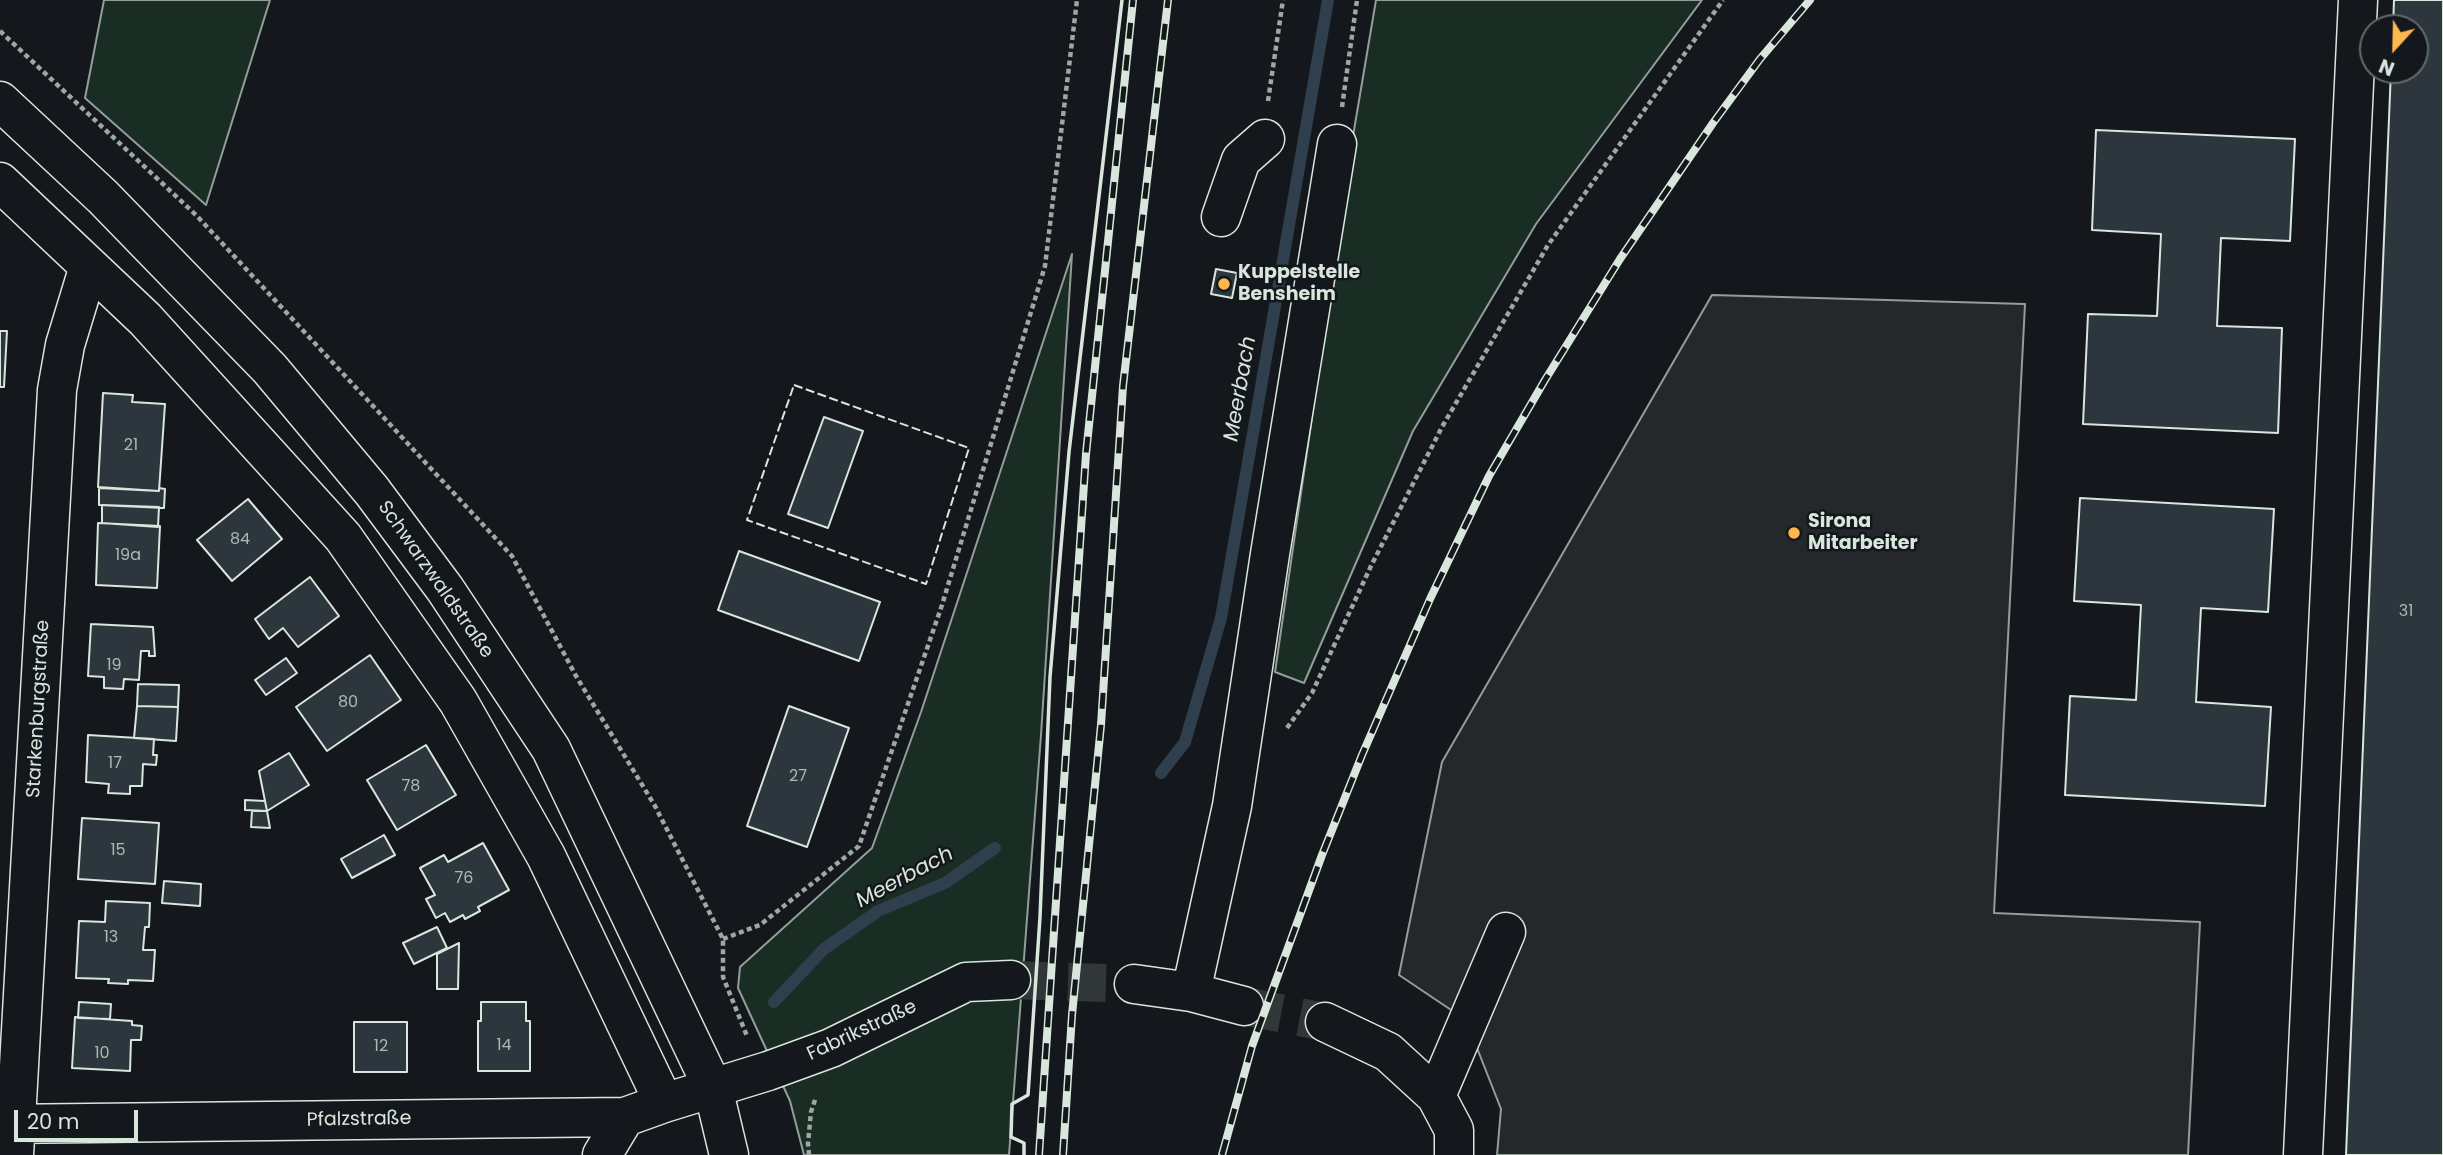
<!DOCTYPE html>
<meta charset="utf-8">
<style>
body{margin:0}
#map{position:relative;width:2443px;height:1155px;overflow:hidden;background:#14181c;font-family:Poppins,sans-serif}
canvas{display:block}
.north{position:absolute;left:2359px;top:14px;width:70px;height:70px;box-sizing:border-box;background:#14181c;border:2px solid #626a69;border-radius:50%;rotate:202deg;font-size:19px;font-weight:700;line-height:28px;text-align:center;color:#d8e6dc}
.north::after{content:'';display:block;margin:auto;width:24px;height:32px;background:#ffb74d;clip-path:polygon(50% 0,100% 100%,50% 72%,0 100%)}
.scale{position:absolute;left:14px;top:1110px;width:124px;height:32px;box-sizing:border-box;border:4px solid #d8e6dc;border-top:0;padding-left:9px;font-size:21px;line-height:24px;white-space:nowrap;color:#d8e6dc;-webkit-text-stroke:5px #14181c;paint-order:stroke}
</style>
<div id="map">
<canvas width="2443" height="1155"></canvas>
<div class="north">N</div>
<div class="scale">20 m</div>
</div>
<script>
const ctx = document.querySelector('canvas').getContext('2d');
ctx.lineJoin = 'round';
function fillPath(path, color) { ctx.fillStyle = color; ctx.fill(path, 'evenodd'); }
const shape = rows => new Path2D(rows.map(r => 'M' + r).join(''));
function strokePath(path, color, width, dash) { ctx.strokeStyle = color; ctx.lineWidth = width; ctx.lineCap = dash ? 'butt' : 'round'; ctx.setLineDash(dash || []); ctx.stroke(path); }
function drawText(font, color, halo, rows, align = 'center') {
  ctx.font = font + ' Poppins,sans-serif'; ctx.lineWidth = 5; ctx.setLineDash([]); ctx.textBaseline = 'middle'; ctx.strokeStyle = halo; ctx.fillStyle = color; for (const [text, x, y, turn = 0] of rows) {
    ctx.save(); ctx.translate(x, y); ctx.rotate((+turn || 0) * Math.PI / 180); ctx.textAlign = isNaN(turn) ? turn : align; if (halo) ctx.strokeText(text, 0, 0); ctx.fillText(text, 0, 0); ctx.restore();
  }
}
const green = shape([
 [104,0,270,0,206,205,85,98,104,0],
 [1376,0,1702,0,1536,224,1413,431,1304,683,1275,672,1352,142,1376,0],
 [1072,254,1041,735,1009,1155,804,1155,790,1101,738,988,740,967,872,848,921,712,1072,254]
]);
fillPath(green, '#1a2d24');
strokePath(green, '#939e99', 2);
const parking = shape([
 [1712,295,2025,304,1994,913,2200,922,2188,1155,1497,1155,1501,1109,1466,1020,1399,975,1442,762,1712,295]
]);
fillPath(parking, '#24282b');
strokePath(parking, '#939e99', 2);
strokePath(shape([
 [1161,773,1185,742,1221,618,1328,0],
 [774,1002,824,949,878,911,945,883,995,848]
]), '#2f3f4d', 12);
const building = shape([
 [2394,0,2443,0,2443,1155,2346,1155,2391,70,2415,70,2415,28,2393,28,2394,0],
 [2096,130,2295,139,2290,241,2221,238,2217,326,2282,328,2278,433,2083,424,2088,314,2157,316,2161,234,2092,230,2096,130],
 [1216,269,1237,273,1232,298,1211,294,1216,269],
 [0,331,7,331,4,387,0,387,0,331],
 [103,393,133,395,132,402,165,404,159,491,98,487,103,393],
 [824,417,863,431,828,528,788,514,824,417],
 [99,488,159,491,159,488,165,489,164,508,99,505,99,488],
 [2080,498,2274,509,2268,612,2201,608,2196,702,2271,707,2265,806,2065,795,2070,696,2136,700,2141,605,2074,601,2080,498],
 [248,499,282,539,232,581,197,540,248,499],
 [102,505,159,507,158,527,102,523,102,505],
 [98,523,160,526,157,588,96,585,98,523],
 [739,551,880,602,859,661,718,610,739,551],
 [310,577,339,616,298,647,283,628,269,639,255,619,310,577],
 [91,624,153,627,155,656,149,656,149,651,141,651,139,680,124,679,123,689,104,688,104,677,88,676,91,624],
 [370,655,401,700,327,751,296,707,370,655],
 [286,658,297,673,266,695,255,680,286,658],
 [138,684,179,685,178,707,137,706,138,684],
 [137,706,178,707,176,741,134,738,137,706],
 [789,706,849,728,807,847,747,826,789,706],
 [88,735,154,739,153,755,157,755,156,765,143,764,142,786,130,786,130,794,108,793,109,784,86,782,88,735],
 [426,745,456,795,397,830,367,780,426,745],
 [289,753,309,785,267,811,259,771,289,753],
 [245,800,265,801,267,811,245,810,245,800],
 [252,811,267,811,270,828,251,827,252,811],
 [82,818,159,823,155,884,78,879,82,818],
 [384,835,395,855,352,878,341,859,384,835],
 [483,843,509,890,478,907,480,911,465,919,463,915,450,922,445,913,436,918,426,899,435,895,420,868,444,855,448,862,483,843],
 [164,881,201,884,200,906,162,903,164,881],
 [106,901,150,903,149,927,145,927,143,950,155,950,153,981,128,980,128,984,108,983,109,979,76,978,79,921,105,922,106,901],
 [437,927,447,948,414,964,403,943,437,927],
 [459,943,458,989,437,989,437,954,459,943],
 [79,1002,111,1004,110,1019,78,1018,79,1002],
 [481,1002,526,1002,526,1021,530,1021,530,1071,478,1071,478,1021,481,1021,481,1002],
 [75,1017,132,1021,132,1025,142,1026,141,1040,131,1040,130,1071,72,1068,75,1017],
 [354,1022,407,1022,407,1072,354,1072,354,1022]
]);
fillPath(building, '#2c363c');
strokePath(building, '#d8e6dc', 2);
strokePath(shape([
 [1011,980,1134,984],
 [1244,1006,1325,1022]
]), '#313739', 38, [38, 19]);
const minor = shape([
 [0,182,145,319,343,537,458,701,546,856,664,1103],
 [1221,217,1241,160,1265,139],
 [1134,984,1191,992,1244,1006],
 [1191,992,1232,806,1270,554,1337,144],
 [1325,1022,1388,1052,1436,1096,1454,1130,1454,1155],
 [1436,1096,1506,932],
 [0,1124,625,1117,664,1103,768,1071,831,1048,966,982,1011,980],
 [14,1155,57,390,65,345,89,266],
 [602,1155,625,1117],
 [2303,1155,2358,0]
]);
const major = shape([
 [0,101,103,197,270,369,372,491,445,589,551,749,713,1088,729,1155]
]);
strokePath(minor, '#d8e6dc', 41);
strokePath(major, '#d8e6dc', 41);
strokePath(shape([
 [0,31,196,215,512,556,576,676,655,806,723,939,723,977,747,1036],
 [1268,101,1283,0],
 [1342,107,1357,0],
 [1287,728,1312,693,1371,566,1442,427,1548,245,1723,0],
 [723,939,760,925,859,846,942,605,1045,266,1077,0],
 [809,1155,808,1143,811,1112,816,1097]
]), '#9da8a2', 4.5, [5, 3.5]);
strokePath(minor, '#14181c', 38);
strokePath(major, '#14181c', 38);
const rail = shape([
 [1039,1155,1086,454,1133,0],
 [1063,1155,1072,1015,1101,725,1123,386,1168,0],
 [1222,1155,1252,1046,1322,855,1362,755,1430,599,1489,476,1545,380,1620,259,1713,123,1760,59,1810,0]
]);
strokePath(rail, '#d8e6dc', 8);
strokePath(rail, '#14181c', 5, [16]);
strokePath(shape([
 [794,385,969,448,926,584,747,520,794,385]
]), '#d8e6dc', 2, [9, 3.5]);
strokePath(shape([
 [1024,1155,1024,1143,1011,1137,1012,1104,1028,1095,1040,917,1050,677,1069,452,1122,0]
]), '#d8e6dc', 3.5);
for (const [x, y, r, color] of [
 [1224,284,7,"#ffb74d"],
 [1794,533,7,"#ffb74d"]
]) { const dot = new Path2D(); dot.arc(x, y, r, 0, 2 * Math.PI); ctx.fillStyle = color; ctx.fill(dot); strokePath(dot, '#14181c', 2.5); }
drawText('16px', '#adbab4', null, [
 ["21",131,446],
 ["84",240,540],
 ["19a",128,556],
 ["31",2406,612],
 ["19",114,666],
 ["80",348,703],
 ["17",115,764],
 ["27",798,777],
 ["78",411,787],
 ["15",118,851],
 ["76",464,879],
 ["13",111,938],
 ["14",504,1046],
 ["12",381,1047],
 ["10",102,1054]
]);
drawText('bold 19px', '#d8e6dc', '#14181c', [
 ["Kuppelstelle",1238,273],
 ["Bensheim",1238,295],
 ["Sirona",1808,522],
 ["Mitarbeiter",1808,544]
], 'left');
drawText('19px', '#d8e6dc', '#14181c', [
 ["Schwarzwaldstraße",435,580,55],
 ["Starkenburgstraße",39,709,-87],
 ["Fabrikstraße",862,1031,-25],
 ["Pfalzstraße",359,1120,-1]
]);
drawText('italic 21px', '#d8e6dc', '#14181c', [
 ["Meerbach",1241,389,-80],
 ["Meerbach",905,878,-28]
]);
</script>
